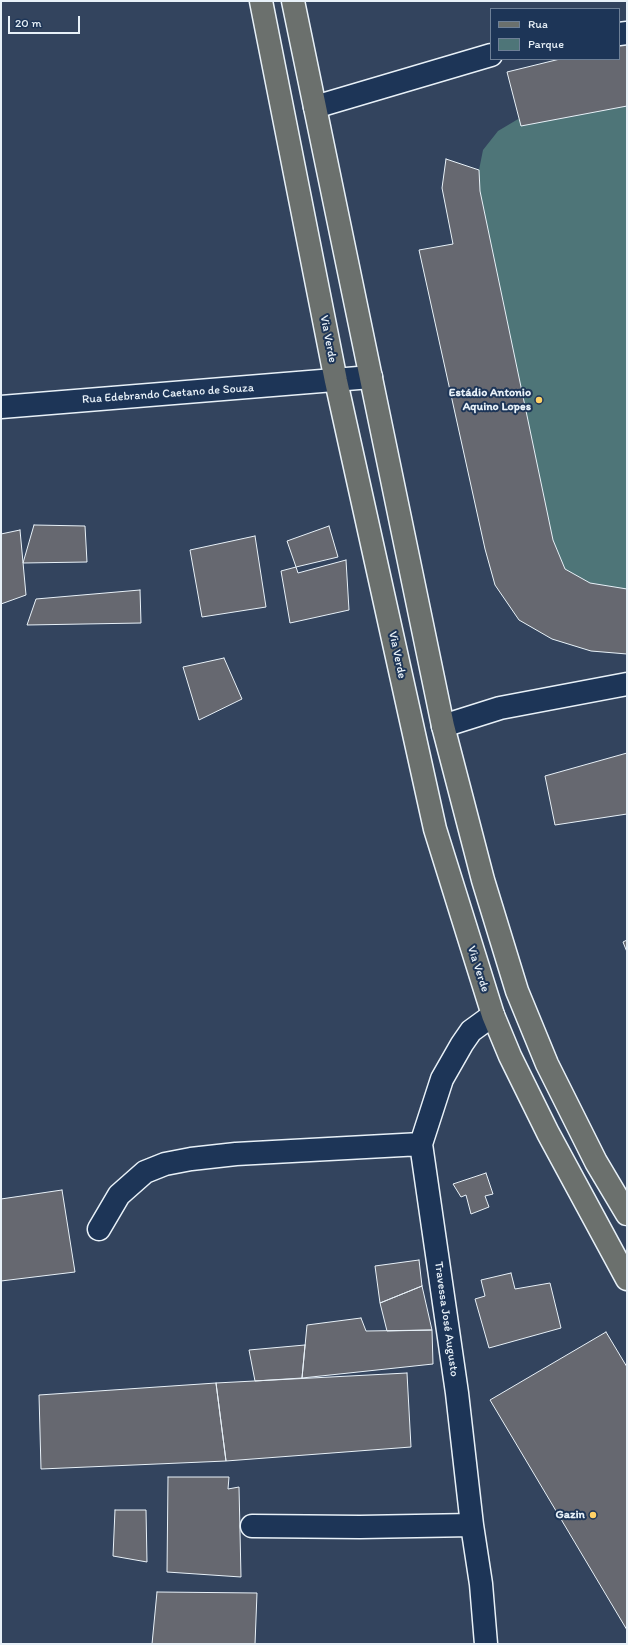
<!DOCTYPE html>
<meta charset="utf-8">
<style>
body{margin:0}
#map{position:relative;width:628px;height:1645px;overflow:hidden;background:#33445e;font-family:Itim,sans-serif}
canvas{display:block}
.frame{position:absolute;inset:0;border:2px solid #e8f1f8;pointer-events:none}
.legend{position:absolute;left:490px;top:8px;width:130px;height:52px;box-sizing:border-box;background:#1d3557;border:1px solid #6e8097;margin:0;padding:5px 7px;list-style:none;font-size:12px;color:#e8f1f8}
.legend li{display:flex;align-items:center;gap:8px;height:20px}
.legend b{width:20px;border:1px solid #6e8097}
.scale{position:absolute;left:8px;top:16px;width:72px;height:18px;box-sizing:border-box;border:2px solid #e8f1f8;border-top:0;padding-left:5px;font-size:12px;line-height:14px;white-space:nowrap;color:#e8f1f8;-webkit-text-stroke:3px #1d3557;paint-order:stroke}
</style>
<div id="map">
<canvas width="628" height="1645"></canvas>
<div class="frame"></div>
<ul class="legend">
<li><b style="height:5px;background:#6b706d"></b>Rua</li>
<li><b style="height:11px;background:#4e7578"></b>Parque</li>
</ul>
<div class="scale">20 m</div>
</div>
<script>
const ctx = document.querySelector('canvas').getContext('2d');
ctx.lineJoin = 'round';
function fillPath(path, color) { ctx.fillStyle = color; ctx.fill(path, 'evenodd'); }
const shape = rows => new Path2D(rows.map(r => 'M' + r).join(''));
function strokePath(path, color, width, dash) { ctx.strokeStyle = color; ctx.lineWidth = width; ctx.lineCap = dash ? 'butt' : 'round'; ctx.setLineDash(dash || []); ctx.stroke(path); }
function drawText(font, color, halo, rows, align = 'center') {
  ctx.font = font + ' Itim,sans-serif'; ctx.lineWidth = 4; ctx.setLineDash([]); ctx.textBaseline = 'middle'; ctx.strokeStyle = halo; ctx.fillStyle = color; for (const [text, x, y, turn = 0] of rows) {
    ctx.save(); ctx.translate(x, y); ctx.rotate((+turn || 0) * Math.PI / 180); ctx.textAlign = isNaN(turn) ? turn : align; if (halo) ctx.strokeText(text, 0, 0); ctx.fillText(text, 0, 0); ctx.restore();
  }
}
fillPath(shape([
 [627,43,627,654,591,651,552,639,519,620,495,585,485,549,419,250,453,244,442,188,446,159,479,170,483,150,498,131,619,59,619,45]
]), '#4e7578');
const building = shape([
 [627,43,627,106,521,126,507,72,560,59,619,59,619,45,627,43],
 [446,159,479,170,480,191,553,540,565,569,590,583,627,589,627,654,591,651,552,639,519,620,495,585,485,549,419,250,453,244,442,188,446,159],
 [34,525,85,526,87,562,23,563,34,525],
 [329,526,338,557,296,567,287,541,329,526],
 [20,530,26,595,1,604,1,534,20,530],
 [255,536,266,607,202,617,190,550,255,536],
 [346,560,349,610,290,623,281,571,296,567,298,573,346,560],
 [140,590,141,623,27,625,36,599,140,590],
 [224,658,242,699,199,720,183,667,224,658],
 [627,753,627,814,555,825,545,776,627,753],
 [627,940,627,952,623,942,627,940],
 [486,1173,493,1194,485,1196,489,1207,471,1214,466,1195,461,1197,453,1184,486,1173],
 [62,1190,75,1272,1,1281,1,1199,62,1190],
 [419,1260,422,1286,380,1303,375,1266,419,1260],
 [511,1273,515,1289,550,1283,561,1328,489,1348,475,1299,485,1296,481,1280,511,1273],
 [422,1286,432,1330,387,1331,380,1303,422,1286],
 [361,1318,366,1331,432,1330,433,1364,302,1378,307,1325,361,1318],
 [606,1332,627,1367,627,1630,490,1400,606,1332],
 [305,1345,302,1378,255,1381,249,1350,305,1345],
 [407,1373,411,1447,226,1461,216,1383,407,1373],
 [216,1383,226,1461,41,1469,39,1395,216,1383],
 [168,1477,229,1477,228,1489,239,1487,241,1577,167,1572,168,1477],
 [115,1510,146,1510,147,1562,113,1556,115,1510],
 [157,1592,257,1593,255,1644,152,1644,157,1592]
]);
fillPath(building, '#666870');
strokePath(building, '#e8f1f8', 1);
const minor = shape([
 [619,34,627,33],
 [315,107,491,55],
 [1,407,371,377],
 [443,726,500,708,627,684],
 [99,1229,119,1195,145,1172,165,1164,191,1159,236,1154,421,1144],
 [252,1526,360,1527,472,1525],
 [486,1644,481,1584,472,1525,457,1393,421,1144,442,1079,462,1044,471,1031,493,1015]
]);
const major = shape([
 [261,1,336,381,435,829,493,1015,510,1056,548,1133,627,1279],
 [293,1,443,726,483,880,517,991,547,1064,596,1162,627,1214]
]);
strokePath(minor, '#e8f1f8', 25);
strokePath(major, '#e8f1f8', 25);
strokePath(minor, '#1d3557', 22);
strokePath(major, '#6b706d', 22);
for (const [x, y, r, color] of [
 [539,400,4,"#ffd166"],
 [593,1515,4,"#ffd166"]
]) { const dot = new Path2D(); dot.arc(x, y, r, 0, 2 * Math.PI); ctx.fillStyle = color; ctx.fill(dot); strokePath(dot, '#1d3557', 1.5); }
drawText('12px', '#e8f1f8', '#1d3557', [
 ["Via Verde",328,339,79],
 ["Rua Edebrando Caetano de Souza",168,394,-4],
 ["Via Verde",397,655,78],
 ["Via Verde",478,969,72],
 ["Travessa José Augusto",446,1319,82]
]);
drawText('bold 12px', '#e8f1f8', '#1d3557', [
 ["Estádio Antonio",531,393],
 ["Aquino Lopes",531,407],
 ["Gazin",585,1515]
], 'right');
</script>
